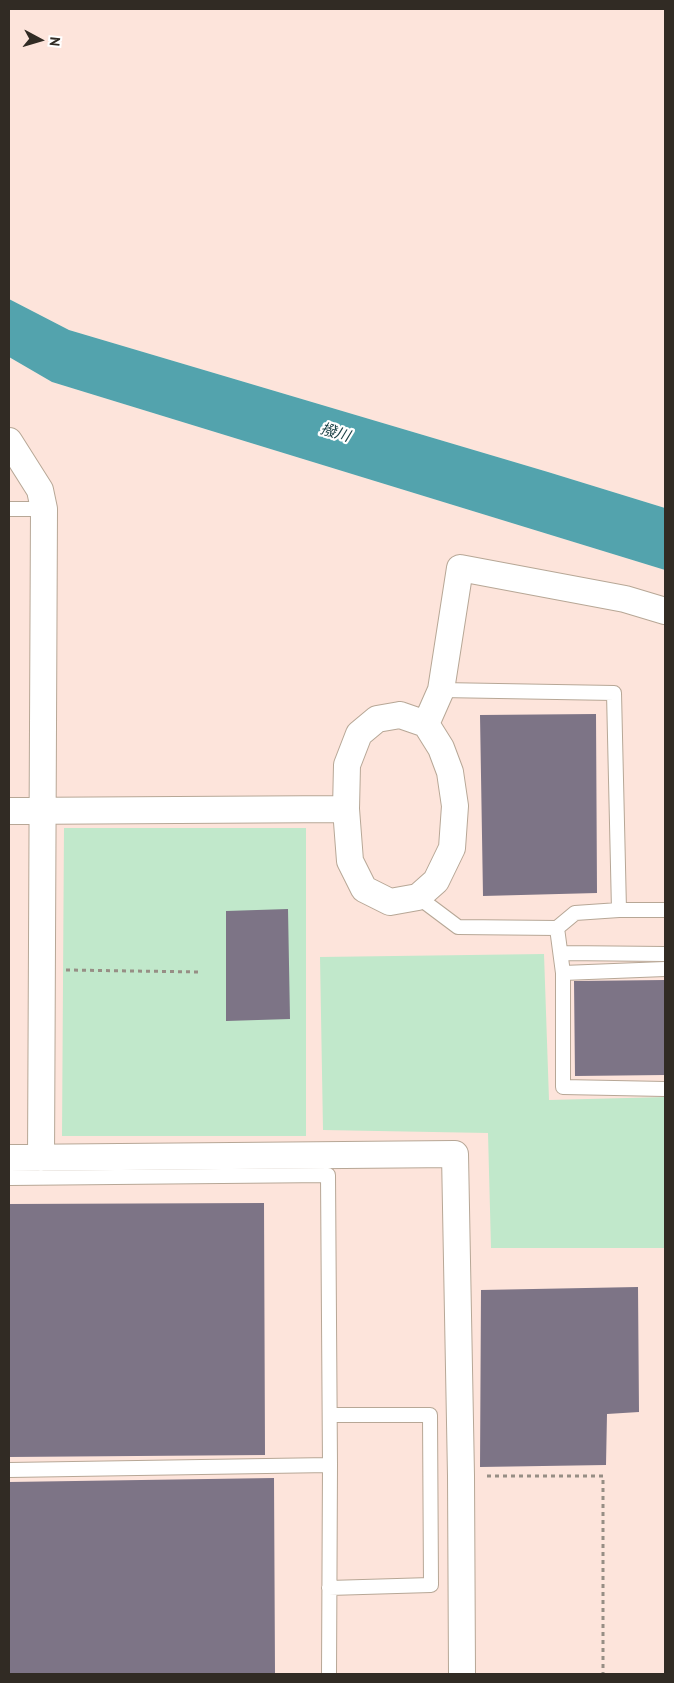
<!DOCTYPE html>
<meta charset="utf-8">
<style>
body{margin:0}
#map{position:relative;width:674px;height:1683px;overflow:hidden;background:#fdf2e7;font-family:"PT Sans",sans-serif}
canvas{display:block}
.frame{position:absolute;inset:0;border:10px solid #312b24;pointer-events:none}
.north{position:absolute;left:15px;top:15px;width:50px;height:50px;-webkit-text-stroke:4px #fff;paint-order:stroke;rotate:96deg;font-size:14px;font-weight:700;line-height:20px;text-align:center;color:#312b24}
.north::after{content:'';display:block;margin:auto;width:18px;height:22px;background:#312b24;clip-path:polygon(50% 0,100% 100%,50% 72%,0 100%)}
</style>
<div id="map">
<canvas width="674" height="1683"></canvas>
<div class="frame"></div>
<div class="north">N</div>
</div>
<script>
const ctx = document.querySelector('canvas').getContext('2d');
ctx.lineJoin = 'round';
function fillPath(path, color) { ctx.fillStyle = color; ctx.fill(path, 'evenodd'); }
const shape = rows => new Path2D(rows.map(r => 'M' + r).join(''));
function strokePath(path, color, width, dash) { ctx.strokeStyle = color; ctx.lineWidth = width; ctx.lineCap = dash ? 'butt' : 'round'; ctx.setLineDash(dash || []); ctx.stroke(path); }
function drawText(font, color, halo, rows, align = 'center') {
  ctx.font = font + ' "PT Sans","Noto Sans JP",sans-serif'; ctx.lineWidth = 4.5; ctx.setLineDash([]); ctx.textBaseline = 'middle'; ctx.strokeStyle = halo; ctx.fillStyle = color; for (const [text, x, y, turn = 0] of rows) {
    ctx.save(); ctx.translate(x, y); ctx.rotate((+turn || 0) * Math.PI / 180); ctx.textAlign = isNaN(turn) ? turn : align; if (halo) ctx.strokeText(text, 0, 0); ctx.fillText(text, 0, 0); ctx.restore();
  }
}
fillPath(shape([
 [9,9,665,9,665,508,548,472,69,330,9,299],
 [9,357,52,382,665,570,665,1674,9,1674]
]), '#fde4db');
fillPath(shape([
 [64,828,306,828,306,1136,62,1136],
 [544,954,549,1100,665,1097,665,1248,491,1248,488,1133,323,1130,320,957]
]), '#c1e8cb');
fillPath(shape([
 [9,299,69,330,548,472,665,508,665,570,52,382,9,357]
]), '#53a3ad');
fillPath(shape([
 [596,714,597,893,483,896,480,715],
 [288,909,290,1019,226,1021,226,911],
 [665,980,665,1075,575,1076,574,981],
 [264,1203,265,1455,9,1457,9,1204],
 [638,1287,639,1412,607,1414,606,1465,480,1467,481,1290],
 [274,1478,275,1674,9,1674,9,1482]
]), '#7d7486');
const lane = shape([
 [9,509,44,509],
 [441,690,614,693,619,910],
 [418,897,458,927,557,928,563,973,563,1087,665,1089],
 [557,928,575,913,619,910,665,910],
 [561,953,665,954],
 [563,973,665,969],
 [9,1178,328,1175,330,1465],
 [9,1470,330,1465,329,1674],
 [329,1588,431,1585,430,1415,330,1415]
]);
const street = shape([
 [9,441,40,490,44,509,41,1158],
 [400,715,426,724,441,748,450,772,455,806,452,848,436,881,418,897,390,902,364,889,350,861,346,809,347,765,359,734,377,719,400,715],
 [426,724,441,690,460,568,625,599,665,611],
 [9,811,346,809],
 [9,1158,455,1154,461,1476,462,1674]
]);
strokePath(lane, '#b7a796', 16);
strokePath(street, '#b7a796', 28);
strokePath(shape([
 [66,970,201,972],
 [487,1476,603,1476,603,1674]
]), '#978e85', 3, [4, 4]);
strokePath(lane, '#fff', 14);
strokePath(street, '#fff', 26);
drawText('italic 15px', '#1b4146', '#fff', [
 ["撥川",335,433,17]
]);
</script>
